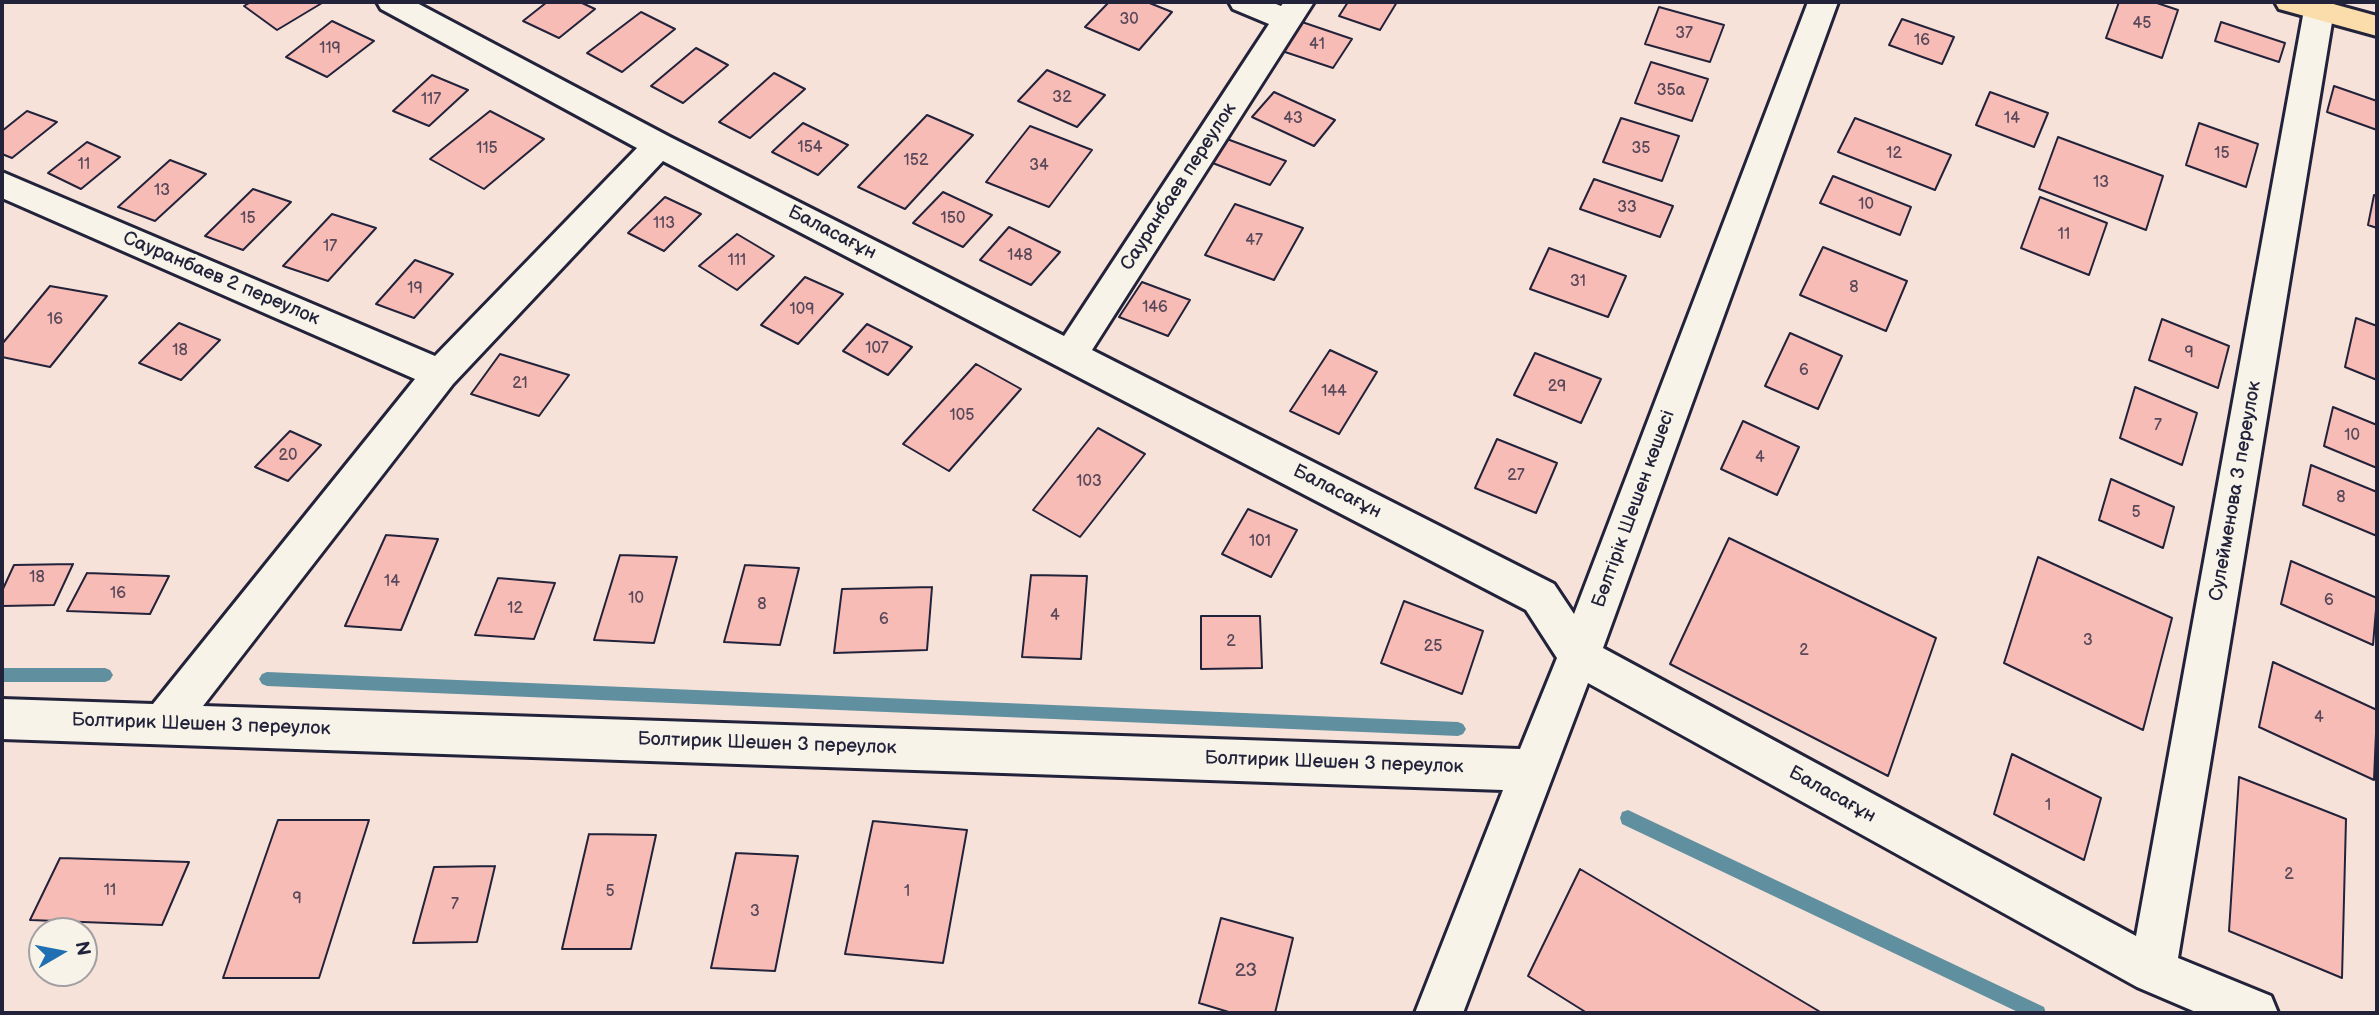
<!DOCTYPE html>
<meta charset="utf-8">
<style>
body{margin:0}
#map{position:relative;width:2379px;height:1015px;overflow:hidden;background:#f7e2d9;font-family:"Balsamiq Sans",sans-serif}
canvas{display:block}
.frame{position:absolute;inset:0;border:4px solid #22223b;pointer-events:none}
.north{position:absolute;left:28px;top:917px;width:70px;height:70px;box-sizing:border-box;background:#f7f3e8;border:2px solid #a29fa3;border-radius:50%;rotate:80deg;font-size:19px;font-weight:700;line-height:28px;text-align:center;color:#22223b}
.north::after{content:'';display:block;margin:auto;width:24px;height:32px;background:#1f6fb2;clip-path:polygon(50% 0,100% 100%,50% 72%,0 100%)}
</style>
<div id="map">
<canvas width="2379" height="1015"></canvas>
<div class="frame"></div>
<div class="north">N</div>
</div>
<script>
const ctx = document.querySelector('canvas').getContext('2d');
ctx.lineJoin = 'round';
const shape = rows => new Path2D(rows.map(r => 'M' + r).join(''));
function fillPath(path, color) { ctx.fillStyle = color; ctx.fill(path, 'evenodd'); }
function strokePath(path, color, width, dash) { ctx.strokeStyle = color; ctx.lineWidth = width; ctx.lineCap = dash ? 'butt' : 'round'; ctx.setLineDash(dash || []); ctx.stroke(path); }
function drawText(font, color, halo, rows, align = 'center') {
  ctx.font = font + ' "Balsamiq Sans",sans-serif'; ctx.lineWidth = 7; ctx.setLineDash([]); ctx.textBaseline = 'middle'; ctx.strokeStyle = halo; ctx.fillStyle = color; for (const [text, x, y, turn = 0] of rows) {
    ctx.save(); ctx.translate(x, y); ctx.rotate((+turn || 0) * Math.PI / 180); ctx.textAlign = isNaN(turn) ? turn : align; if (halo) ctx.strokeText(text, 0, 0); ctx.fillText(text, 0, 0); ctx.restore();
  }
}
fillPath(shape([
 [2,668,105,668,110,670,113,675,110,680,105,682,2,682,2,668],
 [267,672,1458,722,1463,724,1466,729,1463,734,1458,736,267,686,262,684,259,679,262,674,267,672],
 [1628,810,2044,1007,2046,1013,2020,1013,1622,824,1620,818,1622,812,1628,810]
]), '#6090a0');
const building = shape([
 [251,2,320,2,322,3,277,30,244,6,251,2],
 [547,2,580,2,595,9,559,38,523,21,547,2],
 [1109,2,1147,2,1172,12,1139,50,1085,27,1109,2],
 [1348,2,1397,2,1380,30,1339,16,1348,2],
 [2119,2,2154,2,2178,10,2162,58,2106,38,2119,2],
 [1659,7,1724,25,1710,62,1645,44,1659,7],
 [641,12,675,29,622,72,587,53,641,12],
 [1902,19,1954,37,1942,64,1889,45,1902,19],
 [332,21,374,41,327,77,286,57,332,21],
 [1302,22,1352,39,1333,68,1282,51,1302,22],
 [2221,22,2285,43,2279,62,2215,41,2221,22],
 [696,48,728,65,683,103,651,86,696,48],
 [1651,62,1708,79,1692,121,1635,103,1651,62],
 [1047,70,1105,95,1077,127,1018,101,1047,70],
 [774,73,805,89,750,138,719,122,774,73],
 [432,75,468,90,429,126,393,111,432,75],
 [2334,86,2377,101,2377,130,2327,112,2334,86],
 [1274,92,1335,120,1314,146,1252,117,1274,92],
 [1990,92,2048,113,2034,147,1976,125,1990,92],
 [27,111,57,122,12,158,2,154,2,131,27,111],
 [490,111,544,139,484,189,430,159,490,111],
 [927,115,973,135,905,209,858,187,927,115],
 [1621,118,1679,136,1662,181,1603,162,1621,118],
 [1855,118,1951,155,1935,190,1838,152,1855,118],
 [803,123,848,145,818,175,772,152,803,123],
 [2199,123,2258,144,2246,187,2186,165,2199,123],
 [1030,126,1092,150,1049,207,986,182,1030,126],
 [2058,137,2163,176,2146,230,2039,189,2058,137],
 [1227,139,1286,161,1270,185,1210,162,1227,139],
 [87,142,120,157,81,189,48,173,87,142],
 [170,160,206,174,155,221,118,207,170,160],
 [1833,176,1911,207,1900,235,1820,203,1833,176],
 [1594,179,1673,206,1660,237,1580,209,1594,179],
 [253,189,291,202,243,250,205,236,253,189],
 [943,192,992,215,963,247,913,223,943,192],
 [2374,195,2377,196,2377,228,2368,225,2374,195],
 [665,197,701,214,664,251,628,233,665,197],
 [2040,197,2107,223,2089,275,2021,248,2040,197],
 [1235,204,1303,228,1274,280,1205,255,1235,204],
 [332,214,376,228,328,281,283,266,332,214],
 [1009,227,1060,252,1031,285,980,260,1009,227],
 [737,234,774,256,737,290,699,266,737,234],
 [1823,247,1907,281,1886,331,1800,295,1823,247],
 [1549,248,1626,276,1608,317,1530,289,1549,248],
 [415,260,453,274,414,318,376,304,415,260],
 [805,277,843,294,798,344,761,325,805,277],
 [1142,282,1190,300,1168,336,1119,317,1142,282],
 [50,286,107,296,50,367,2,357,2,344,50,286],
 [2356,318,2377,326,2377,380,2345,367,2356,318],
 [2162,319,2229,346,2218,388,2149,360,2162,319],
 [179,323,220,340,181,380,139,363,179,323],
 [867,324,912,347,888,375,843,351,867,324],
 [1790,333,1842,356,1818,409,1765,386,1790,333],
 [1330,350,1377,372,1339,434,1290,411,1330,350],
 [1535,353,1601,379,1581,423,1514,395,1535,353],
 [500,354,569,375,539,416,471,394,500,354],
 [976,364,1021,389,949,471,903,444,976,364],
 [2135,387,2197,413,2182,465,2120,438,2135,387],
 [2333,407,2377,425,2377,468,2324,446,2333,407],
 [1743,421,1799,447,1777,495,1721,469,1743,421],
 [1098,428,1145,454,1080,537,1033,510,1098,428],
 [290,431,321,445,288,481,255,467,290,431],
 [1497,439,1557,463,1536,513,1475,488,1497,439],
 [2311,465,2377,492,2377,536,2303,505,2311,465],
 [2111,479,2174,507,2163,548,2099,520,2111,479],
 [1248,509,1297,530,1271,577,1222,554,1248,509],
 [386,535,438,539,401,630,345,626,386,535],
 [1729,538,1936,638,1888,776,1670,664,1729,538],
 [620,555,677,557,654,643,594,640,620,555],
 [2038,557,2172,618,2143,730,2004,663,2038,557],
 [2291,561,2377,598,2373,645,2281,604,2291,561],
 [73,564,54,605,2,606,2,591,14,565,73,564],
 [745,565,799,568,780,645,724,642,745,565],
 [87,573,169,576,150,614,67,611,87,573],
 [1031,575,1087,576,1081,659,1022,657,1031,575],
 [498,578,555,583,534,639,475,635,498,578],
 [932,587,927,650,834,653,842,589,932,587],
 [1404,601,1483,631,1462,694,1381,663,1404,601],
 [1201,616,1260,616,1262,668,1201,669,1201,616],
 [2273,662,2377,710,2374,780,2259,727,2273,662],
 [2012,754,2101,798,2084,860,1994,814,2012,754],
 [2239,777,2346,819,2342,978,2229,931,2239,777],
 [278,820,369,820,319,978,223,978,278,820],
 [873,821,967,830,943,963,845,954,873,821],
 [589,834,656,835,631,949,562,949,589,834],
 [736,853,798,856,775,971,711,968,736,853],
 [60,858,189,862,162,925,30,920,60,858],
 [495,866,477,942,413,943,434,867,495,866],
 [1580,869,1822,1013,1587,1013,1528,976,1580,869],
 [1221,918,1293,938,1275,1013,1232,1013,1199,1003,1221,918]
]);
fillPath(building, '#f8bcb6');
strokePath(building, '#22223b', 2);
const minor = shape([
 [377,2,415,2,670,137,1064,336,1269,24,1233,9,1229,2,1271,2,1281,6,1284,2,1314,2,1092,350,1554,584,1574,614,1808,2,1838,2,1603,648,2136,936,2304,10,2308,3,2330,3,2334,10,2178,958,2271,996,2278,1013,2198,1013,2137,987,1588,683,1463,1013,1415,1013,1503,790,2,739,2,699,153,704,415,379,2,198,2,172,435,356,637,148,381,9,377,2],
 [663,161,1526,610,1557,658,1520,749,203,706,453,384,663,161]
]);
const major = shape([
 [2275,2,2326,2,2377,16,2377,36,2279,9,2275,2]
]);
strokePath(minor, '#22223b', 6);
strokePath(major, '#22223b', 6);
fillPath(minor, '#f7f3e8');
fillPath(major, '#fbddab');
drawText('16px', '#58485a', null, [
 ["30",1129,20],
 ["45",2142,24],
 ["37",1684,34],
 ["16",1922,41],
 ["41",1317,45],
 ["119",330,49],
 ["35а",1671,91],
 ["32",1062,98],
 ["117",431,100],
 ["43",1293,119],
 ["14",2012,119],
 ["154",810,148],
 ["115",487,149],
 ["35",1641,149],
 ["12",1894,154],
 ["15",2222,154],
 ["152",916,161],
 ["11",84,165],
 ["34",1039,166],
 ["13",2101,183],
 ["13",162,191],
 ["10",1866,205],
 ["33",1627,208],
 ["15",248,219],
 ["150",953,219],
 ["113",664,224],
 ["11",2064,235],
 ["47",1254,241],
 ["17",330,247],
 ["148",1020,256],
 ["111",737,261],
 ["31",1578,282],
 ["8",1854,288],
 ["19",415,289],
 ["146",1155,308],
 ["109",802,310],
 ["16",55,320],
 ["107",877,349],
 ["18",180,351],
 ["9",2189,353],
 ["6",1804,371],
 ["21",520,384],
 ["29",1557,387],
 ["144",1334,392],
 ["105",962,416],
 ["7",2158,426],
 ["10",2352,436],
 ["20",288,456],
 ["4",1760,458],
 ["27",1516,476],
 ["103",1089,482],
 ["8",2341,498],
 ["5",2136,513],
 ["101",1260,542],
 ["18",37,578],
 ["14",392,582],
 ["16",118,594],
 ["10",636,599],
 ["6",2329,601],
 ["8",762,605],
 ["12",515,609],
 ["4",1055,616],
 ["6",884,620],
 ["3",2088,641],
 ["2",1231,642],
 ["25",1433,647],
 ["2",1804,651],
 ["4",2319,718],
 ["1",2048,806],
 ["2",2289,875],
 ["11",110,891],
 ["5",610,892],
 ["1",907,892],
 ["9",297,899],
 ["7",455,905],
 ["3",755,912]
]);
drawText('19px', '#22223b', '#f7f3e8', [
 ["Сауранбаев переулок",1179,187,-57],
 ["Баласағұн",832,233,27],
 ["Сауранбаев 2 переулок",221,279,23],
 ["Сулейменова 3 переулок",2236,491,-80],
 ["Баласағұн",1337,492,27],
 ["Бөлтірік Шешен көшесі",1634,509,-70],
 ["Болтирик Шешен 3 переулок",201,725,2],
 ["Болтирик Шешен 3 переулок",767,744,2],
 ["Болтирик Шешен 3 переулок",1334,763,2],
 ["Баласағұн",1832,795,29]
]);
drawText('19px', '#58485a', null, [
 ["23",1246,971]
]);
</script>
